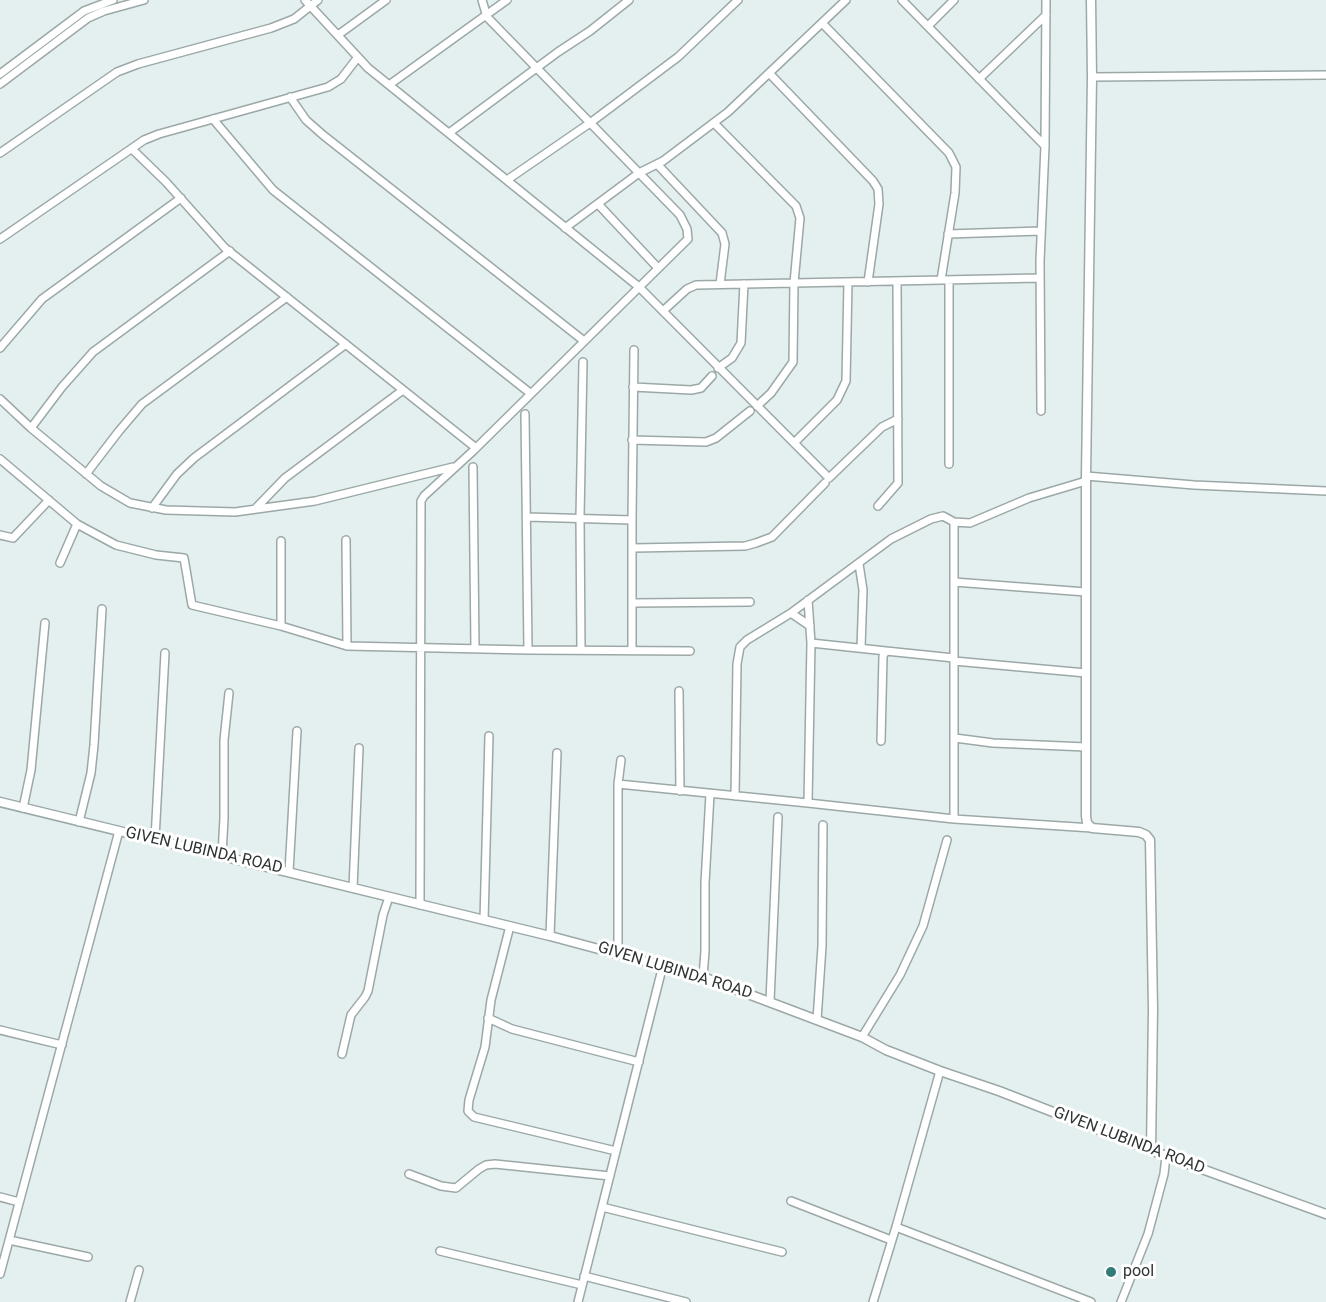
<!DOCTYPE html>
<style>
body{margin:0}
canvas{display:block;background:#e4f0ef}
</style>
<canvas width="1326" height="1302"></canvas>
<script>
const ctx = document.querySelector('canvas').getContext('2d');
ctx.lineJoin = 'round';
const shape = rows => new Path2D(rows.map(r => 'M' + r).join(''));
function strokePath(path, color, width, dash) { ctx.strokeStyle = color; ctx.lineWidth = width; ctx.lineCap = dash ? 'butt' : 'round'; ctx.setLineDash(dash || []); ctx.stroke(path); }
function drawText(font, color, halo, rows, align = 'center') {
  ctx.font = font + ' Roboto,sans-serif'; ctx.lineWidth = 6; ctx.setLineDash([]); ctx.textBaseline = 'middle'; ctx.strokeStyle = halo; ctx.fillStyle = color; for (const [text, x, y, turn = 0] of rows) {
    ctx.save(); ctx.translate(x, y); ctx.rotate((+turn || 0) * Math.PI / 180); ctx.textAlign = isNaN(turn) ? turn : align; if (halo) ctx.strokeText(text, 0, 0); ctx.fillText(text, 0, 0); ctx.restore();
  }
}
const minor = shape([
 [305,0,368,68,639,287,829,478,882,427,898,419],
 [902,0,1045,146],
 [822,23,949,153,956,167,955,193,941,280],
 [928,26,954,0],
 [338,35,386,0],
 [769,73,873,181,878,189,879,204,868,282],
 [0,74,84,11,113,0],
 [1092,77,1326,75],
 [979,79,1046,15],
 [0,84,88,18,104,11,144,0],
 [389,85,507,0],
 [290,97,306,120,323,135,584,341],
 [213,119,273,190,530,393],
 [714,123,796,206,800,218,794,283,793,362,771,393,757,406],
 [449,133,558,52,590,31,629,0],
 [132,149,166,182,225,248,476,448],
 [0,153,117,72,138,64,271,28,294,19,318,0],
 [657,164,722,233,725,244,720,284],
 [507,180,590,123,678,57,738,0],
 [598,204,658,268],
 [565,228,639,173,663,161,728,112,846,0],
 [948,234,1041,231],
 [0,239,144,140,159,134,328,87,341,79,358,57],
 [949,280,949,464],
 [663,311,687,289,696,285,1040,278],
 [0,348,42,299,181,198],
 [718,368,732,358,741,343,744,284],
 [633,387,691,390,701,388,712,376],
 [0,399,31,428,101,486,130,503,166,510,235,512,315,501,453,467],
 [1041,411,1040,261,1045,146,1046,0],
 [31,428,62,387,93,352,230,251],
 [632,440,706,442,716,438,750,411],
 [794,443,837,400,846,381,848,282],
 [0,459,77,524,116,545,156,555,184,558,192,605,281,626,347,646,528,650,525,414],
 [473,467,475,649],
 [86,474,119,431,142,404,287,297],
 [1086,476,1194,485,1326,491],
 [878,506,898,483,897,281],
 [152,508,177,474,194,458,346,344],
 [256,508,285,478,403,390],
 [527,517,632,520,632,651],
 [632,520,634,350],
 [0,535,13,538,49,500],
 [346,540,347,646],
 [633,548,745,546,756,543,772,537,825,483],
 [60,563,77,524],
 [859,564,863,590,861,648],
 [954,582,1086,592],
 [633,603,750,602],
 [791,613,810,626],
 [281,626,281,541],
 [811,643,886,651],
 [528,650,690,651],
 [581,650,580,517,583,362],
 [954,661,1086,673],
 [679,691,680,791],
 [955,738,993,743,1086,747],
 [881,741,883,656,886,651,954,658],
 [618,784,808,803,811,643,808,600],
 [735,796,737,664,740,647,747,640,791,613,891,539,931,519,943,516,954,522,970,523,1029,498,1086,481],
 [808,803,954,819,1092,828],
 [23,808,31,770,45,623],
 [954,819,954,522],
 [79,822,91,773,94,745,102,609],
 [155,839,165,653],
 [222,855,224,818,224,740,229,693],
 [289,872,297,731],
 [353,888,359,748],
 [420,905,421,501,424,496,473,451,688,239,687,229,680,215,487,17,482,0],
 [484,920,489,736],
 [510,926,491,1000,485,1047,469,1100,468,1111,474,1117,616,1151],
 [550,936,557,753],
 [618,953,618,784,621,760],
 [703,977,705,951,705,883,710,794],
 [770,1001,778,817],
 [488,1018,512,1029,639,1062],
 [817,1020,822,946,823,825],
 [0,1030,62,1045],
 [862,1037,900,975,923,926,947,840],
 [342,1054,351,1015,365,997,368,991,383,915,389,897],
 [409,1174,441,1186,456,1188,479,1169,486,1165,495,1164,610,1176],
 [0,1197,19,1202],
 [791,1201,891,1240],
 [602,1207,782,1252],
 [896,1227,1091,1302],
 [9,1240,88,1257],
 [440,1251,582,1285],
 [0,1274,119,831],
 [584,1276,686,1302],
 [130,1302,139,1270],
 [578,1302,663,965],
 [873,1302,896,1227,940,1071],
 [1121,1302,1148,1234,1164,1174,1166,1156]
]);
const tertiary = shape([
 [1091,0,1092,77,1086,476,1086,816,1087,823,1092,828,1139,832,1146,835,1150,840,1153,1009,1151,1150],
 [0,802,550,936,703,977,862,1037,886,1050,940,1071,999,1091,1166,1156,1326,1214]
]);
strokePath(minor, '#9ca8a7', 10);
strokePath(tertiary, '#9ca8a7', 11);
strokePath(minor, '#fff', 7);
strokePath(tertiary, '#fff', 8);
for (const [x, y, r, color] of [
 [1111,1272,6,"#337b79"]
]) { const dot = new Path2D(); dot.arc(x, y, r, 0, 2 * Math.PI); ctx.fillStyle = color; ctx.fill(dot); strokePath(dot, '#fff', 2); }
drawText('16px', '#2f3333', '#fff', [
 ["GIVEN LUBINDA ROAD",204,851,13],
 ["GIVEN LUBINDA ROAD",675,971,17],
 ["GIVEN LUBINDA ROAD",1129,1141,21]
]);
drawText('16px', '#2f3333', '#fff', [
 ["pool",1123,1272]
], 'left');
</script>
